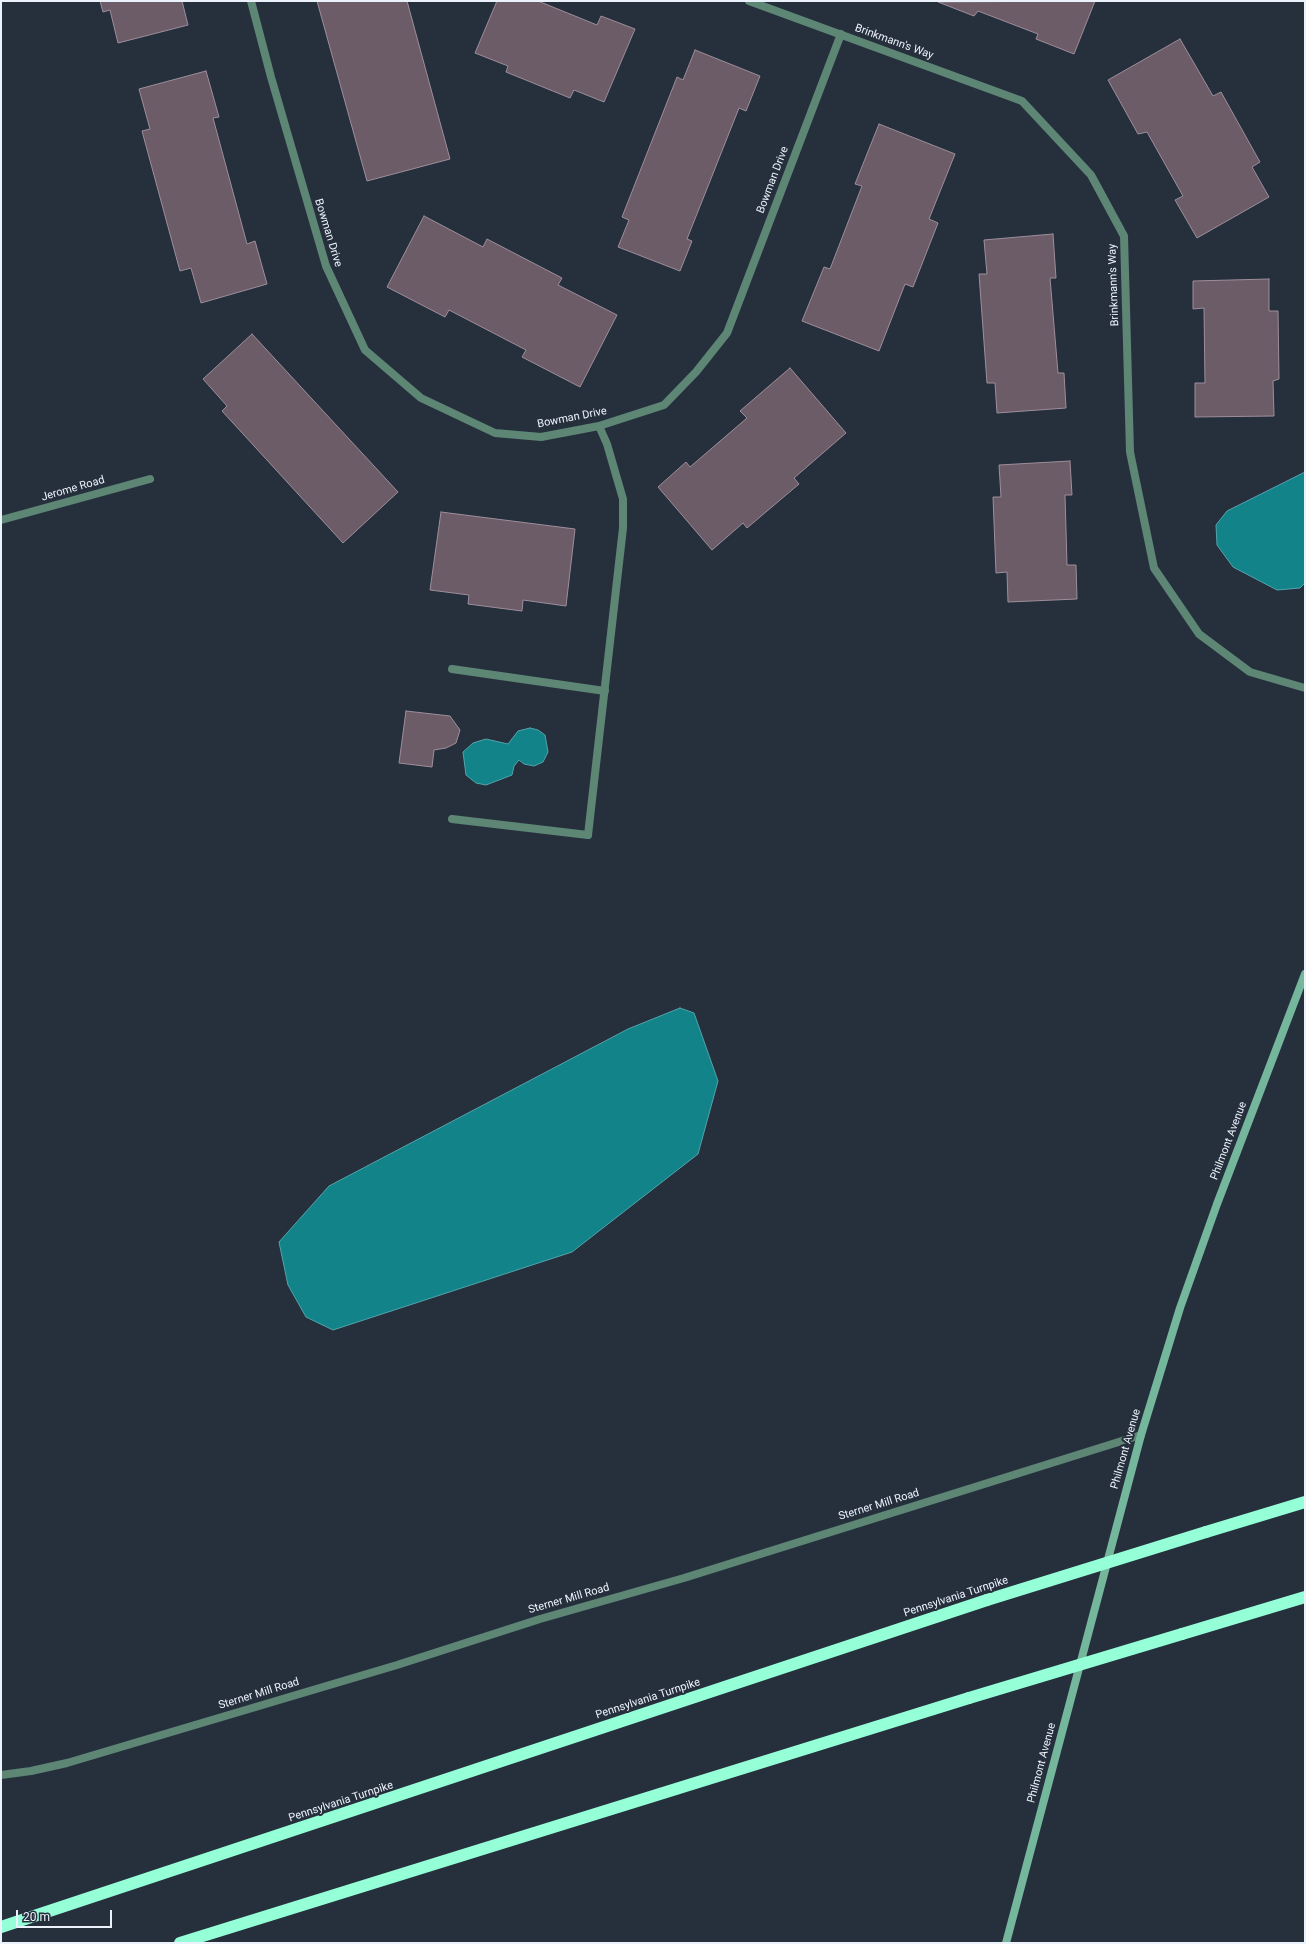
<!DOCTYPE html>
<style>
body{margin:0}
#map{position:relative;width:1306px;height:1944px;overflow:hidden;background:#26303d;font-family:Roboto,sans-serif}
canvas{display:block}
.frame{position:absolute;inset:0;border:2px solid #ecf2fb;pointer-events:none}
.scale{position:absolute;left:16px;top:1910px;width:96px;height:18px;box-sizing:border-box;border:2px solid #ecf2fb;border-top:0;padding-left:5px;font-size:12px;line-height:14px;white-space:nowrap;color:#ecf2fb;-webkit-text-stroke:3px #26303d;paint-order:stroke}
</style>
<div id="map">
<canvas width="1306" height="1944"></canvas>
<div class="frame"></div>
<div class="scale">20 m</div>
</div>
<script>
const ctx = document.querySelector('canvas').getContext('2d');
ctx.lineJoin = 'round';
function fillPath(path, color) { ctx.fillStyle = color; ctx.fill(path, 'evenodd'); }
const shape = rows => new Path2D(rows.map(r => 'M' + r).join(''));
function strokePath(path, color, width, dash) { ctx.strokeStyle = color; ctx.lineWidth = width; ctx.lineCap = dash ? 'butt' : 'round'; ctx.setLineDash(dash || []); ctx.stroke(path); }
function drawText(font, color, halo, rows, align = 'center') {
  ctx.font = font + ' Roboto,sans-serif'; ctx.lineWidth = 4; ctx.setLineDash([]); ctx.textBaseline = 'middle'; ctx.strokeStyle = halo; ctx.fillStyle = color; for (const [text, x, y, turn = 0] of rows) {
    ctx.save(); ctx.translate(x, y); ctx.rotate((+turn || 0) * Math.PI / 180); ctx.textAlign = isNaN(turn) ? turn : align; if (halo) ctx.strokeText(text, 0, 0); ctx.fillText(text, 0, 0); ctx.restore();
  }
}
const water = shape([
 [1305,472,1305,583,1300,588,1277,590,1233,567,1217,545,1216,525,1227,511,1305,472],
 [530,728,538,730,545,735,548,752,543,762,534,766,524,764,519,760,514,766,512,775,486,785,476,783,466,775,463,752,473,743,486,739,508,744,518,731,530,728],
 [680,1008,694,1013,718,1081,698,1154,572,1252,333,1330,306,1317,288,1285,279,1242,329,1186,628,1029,680,1008]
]);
fillPath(water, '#128389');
strokePath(water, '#53a4ab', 1);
const building = shape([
 [100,1,182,1,188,25,118,43,110,10,103,12,100,1],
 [317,1,407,1,450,159,367,181,317,1],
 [497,1,538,1,597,25,601,16,635,29,604,102,574,90,570,98,506,72,508,66,475,53,497,1],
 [1095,1,1074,54,1036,39,1038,34,978,11,974,16,938,2,1095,1],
 [1180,39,1213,96,1221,92,1260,162,1252,167,1269,197,1197,238,1175,200,1183,196,1147,132,1138,134,1108,80,1180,39],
 [695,50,760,76,746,111,739,108,687,239,692,241,680,271,618,247,629,220,622,217,677,77,683,80,695,50],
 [206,71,219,117,213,118,247,244,255,241,267,284,201,303,191,268,180,271,142,131,150,129,139,89,206,71],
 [879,124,955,154,929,219,938,223,913,287,905,284,879,351,802,321,824,267,830,269,862,186,855,184,879,124],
 [424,216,483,247,487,239,562,278,558,285,617,315,580,387,522,357,526,350,449,310,445,317,387,287,424,216],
 [1053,234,1056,278,1050,278,1058,373,1064,373,1066,408,997,413,995,383,987,383,979,274,987,274,984,240,1053,234],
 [1269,279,1269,311,1278,311,1279,379,1273,381,1274,416,1195,417,1195,383,1205,383,1204,308,1193,309,1193,281,1269,279],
 [252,334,398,492,343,543,222,411,227,406,203,379,252,334],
 [790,368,846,433,794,478,799,484,747,528,743,523,712,550,658,487,686,462,690,467,747,418,740,411,790,368],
 [1070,461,1072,495,1065,495,1067,565,1076,565,1077,599,1008,602,1007,572,996,573,993,497,1001,497,999,465,1070,461],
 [441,512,575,529,566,606,523,600,522,611,468,604,469,595,430,590,441,512],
 [406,711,450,716,460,730,456,743,446,748,434,750,432,767,399,763,406,711]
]);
fillPath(building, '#6b5c68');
strokePath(building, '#9e8e9b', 1);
strokePath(shape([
 [452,669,605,691],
 [452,819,588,835]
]), '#5d8675', 8);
strokePath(shape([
 [251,1,271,77,326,266,365,350,421,398,495,433,541,437,599,426,664,405,696,372,727,333,841,34],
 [749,1,1022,101,1091,175,1124,236,1130,452,1154,568,1199,634,1250,672,1305,688],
 [1,520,150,479],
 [588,835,623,528,623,499,607,444,599,426],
 [1,1775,31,1771,67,1763,397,1665,540,1619,684,1578,1141,1435]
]), '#5d8675', 8);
strokePath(shape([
 [1006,1943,1141,1435,1180,1308,1217,1204,1305,974]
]), '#75b79d', 8);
strokePath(shape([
 [1206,1532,1305,1502],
 [1182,1634,1305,1597],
 [1,1927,987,1600],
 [180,1943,969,1698]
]), '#95ffd7', 12);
strokePath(shape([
 [987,1600,1206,1532],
 [969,1698,1182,1634]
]), '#95ffd7', 12);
drawText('11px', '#ecf2fb', '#26303d', [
 ["Brinkmann's Way",894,42,20],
 ["Bowman Drive",773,180,-69],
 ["Bowman Drive",328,233,73],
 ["Brinkmann's Way",1114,285,-92],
 ["Bowman Drive",572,418,-11],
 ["Jerome Road",73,489,-16],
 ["Philmont Avenue",1229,1141,-69],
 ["Philmont Avenue",1126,1449,-74],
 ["Sterner Mill Road",879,1505,-17],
 ["Pennsylvania Turnpike",956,1597,-18],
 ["Sterner Mill Road",569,1599,-16],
 ["Sterner Mill Road",259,1694,-17],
 ["Pennsylvania Turnpike",648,1699,-18],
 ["Philmont Avenue",1042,1763,-75],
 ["Pennsylvania Turnpike",341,1802,-18]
]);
</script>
